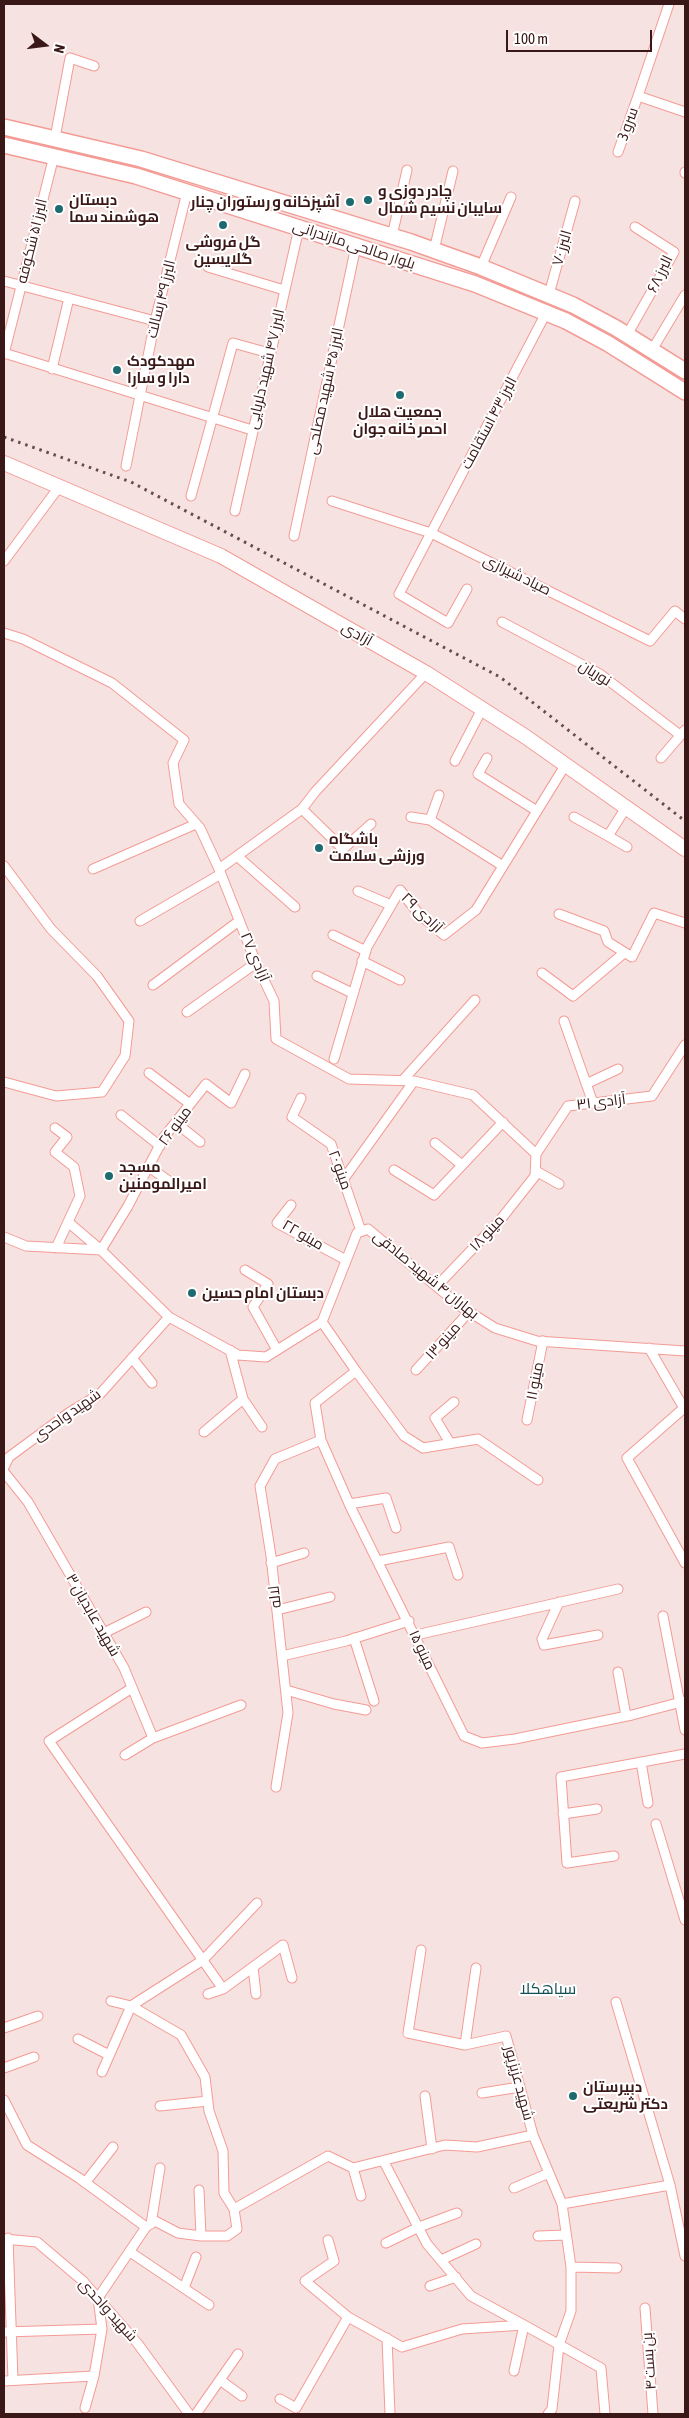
<!DOCTYPE html>
<meta charset="utf-8">
<style>
body{margin:0}
#map{position:relative;width:689px;height:2418px;overflow:hidden;background:#f6e3e1;font-family:"Asap Condensed",sans-serif}
canvas{display:block}
.frame{position:absolute;inset:0;border:5px solid #3a1817;pointer-events:none}
.north{position:absolute;left:20px;top:20px;width:50px;height:50px;-webkit-text-stroke:4px #fff;paint-order:stroke;rotate:105deg;font-size:14px;font-weight:700;line-height:20px;text-align:center;color:#3a1817}
.north::after{content:'';display:block;margin:auto;width:18px;height:22px;background:#3a1817;clip-path:polygon(50% 0,100% 100%,50% 72%,0 100%)}
.scale{position:absolute;left:506px;top:30px;width:146px;height:22px;box-sizing:border-box;border:2px solid #3a1817;border-top:0;padding-left:6px;font-size:15px;line-height:18px;white-space:nowrap;color:#3a1817;-webkit-text-stroke:4px #fff;paint-order:stroke}
</style>
<div id="map">
<canvas width="689" height="2418"></canvas>
<div class="frame"></div>
<div class="north">N</div>
<div class="scale">100 m</div>
</div>
<script>
const ctx = document.querySelector('canvas').getContext('2d');
ctx.lineJoin = 'round';
const shape = rows => new Path2D(rows.map(r => 'M' + r).join(''));
function strokePath(path, color, width, dash) { ctx.strokeStyle = color; ctx.lineWidth = width; ctx.lineCap = dash ? 'butt' : 'round'; ctx.setLineDash(dash || []); ctx.stroke(path); }
function drawText(font, color, halo, rows, align = 'center') {
  ctx.font = font + ' "Asap Condensed",Cairo,sans-serif'; ctx.lineWidth = 4; ctx.setLineDash([]); ctx.textBaseline = 'middle'; ctx.strokeStyle = halo; ctx.fillStyle = color; for (const [text, x, y, turn = 0] of rows) {
    ctx.save(); ctx.translate(x, y); ctx.rotate((+turn || 0) * Math.PI / 180); ctx.textAlign = isNaN(turn) ? turn : align; if (halo) ctx.strokeText(text, 0, 0); ctx.fillText(text, 0, 0); ctx.restore();
  }
}
const street = shape([
 [669,4,638,96,685,112],
 [55,138,70,58,94,66],
 [618,152,638,96],
 [685,173,685,172],
 [392,236,407,170],
 [434,250,453,171],
 [208,267,284,290],
 [481,267,511,197],
 [4,281,155,321],
 [549,294,575,201],
 [627,335,674,252,635,227],
 [652,350,685,295],
 [4,353,252,430],
 [4,354,54,156],
 [52,369,69,298],
 [126,466,155,321,187,192],
 [191,496,233,343,269,353],
 [332,501,431,533,650,641,675,611,685,619],
 [235,511,299,228],
 [294,536,356,246],
 [4,561,59,487],
 [467,589,448,623,399,594,546,313],
 [502,622,600,674,680,735],
 [4,633,23,639,112,683,184,740,173,763,179,804,200,828,219,869],
 [426,673,315,792,302,809,219,869,256,963,274,1001,276,1039,349,1079,414,1081,473,1095,536,1154],
 [487,758,478,774,537,811],
 [661,758,685,730],
 [455,761,482,709],
 [439,795,430,820,503,866],
 [302,809,343,849,371,824],
 [411,817,430,820],
 [574,817,608,836,627,806],
 [608,836,627,847],
 [237,856,295,907],
 [4,866,51,929,97,976,129,1021,125,1056,102,1092,56,1096,4,1082],
 [93,869,196,824],
 [358,891,391,905],
 [559,914,604,931,608,942,632,957,654,913,685,923],
 [140,921,221,874],
 [333,935,366,951],
 [362,961,400,980],
 [542,973,573,996,624,953],
 [317,976,352,993],
 [153,985,239,921],
 [187,1012,256,963],
 [564,1021,593,1103],
 [334,1059,367,947,400,890,418,913,444,935,476,910,566,764],
 [149,1073,190,1104],
 [403,1080,475,1000],
 [586,1084,618,1069],
 [301,1098,292,1117,331,1144,361,1231],
 [121,1115,160,1146],
 [176,1123,200,1142],
 [55,1128,67,1137,55,1152,74,1167,80,1196,56,1248],
 [435,1143,462,1165],
 [149,1167,173,1184],
 [394,1170,434,1195,503,1122],
 [536,1171,559,1184],
 [343,1180,414,1081],
 [291,1205,277,1223,346,1260],
 [68,1222,101,1250,128,1206,164,1137,206,1084,231,1103,245,1074],
 [4,1237,26,1246,101,1250,169,1317,238,1355,266,1357,322,1322,357,1233,368,1229,460,1306,495,1328,537,1341,685,1351],
 [245,1270,268,1284,253,1307,277,1350],
 [437,1286,501,1219,535,1176,536,1154,568,1106,652,1096,685,1045],
 [322,1322,356,1371,315,1403,321,1440,351,1508,464,1736,482,1743,515,1739,632,1715,685,1701],
 [649,1348,685,1410],
 [132,1358,152,1383],
 [416,1370,469,1312],
 [356,1371,404,1436,423,1448,478,1439,538,1480],
 [243,1399,262,1427],
 [684,1408,627,1458,685,1563],
 [527,1420,543,1341],
 [204,1432,243,1399,230,1350],
 [450,1443,435,1418,454,1402],
 [4,1467,9,1457,70,1412,100,1394,169,1317],
 [4,1472,28,1502,124,1668,153,1738,125,1755],
 [349,1504,386,1498,396,1528],
 [378,1561,449,1547,458,1575],
 [271,1563,304,1553],
 [559,1602,542,1639,544,1645,598,1635],
 [277,1610,330,1597],
 [663,1616,685,1730],
 [104,1633,146,1612],
 [416,1635,618,1589],
 [354,1638,374,1701],
 [282,1656,346,1641,409,1621],
 [618,1672,626,1716],
 [132,1688,49,1741,223,1989,283,1945,292,1978],
 [286,1690,334,1704,366,1710],
 [153,1738,241,1705],
 [641,1762,648,1803],
 [276,1787,288,1713,271,1556,260,1486,275,1459,321,1440],
 [563,1814,597,1809],
 [656,1824,685,1920],
 [614,1856,567,1863,561,1777,685,1754],
 [421,1950,408,2033,465,2045,506,2036,533,2135,562,2204,571,2267,571,2311,559,2345,552,2409,548,2414],
 [253,1967,256,1994],
 [208,1994,223,1989],
 [111,2001,131,2006,203,1960,257,1903],
 [4,2028,38,2016],
 [78,2039,109,2055],
 [465,2045,476,1968],
 [4,2068,34,2057],
 [482,2093,520,2087],
 [425,2096,432,2149],
 [4,2100,27,2145,79,2178,146,2227],
 [160,2106,208,2101],
 [384,2162,427,2244,471,2296,524,2325,514,2371],
 [353,2168,361,2196],
 [85,2183,113,2147],
 [670,2185,685,2256],
 [514,2188,549,2173],
 [199,2190,201,2236],
 [562,2204,670,2185,616,2002],
 [234,2209,328,2156,353,2168,445,2145,477,2147,533,2135],
 [151,2224,160,2168],
 [538,2236,566,2235],
 [8,2238,13,2380],
 [4,2239,37,2242,83,2281,138,2344,189,2414],
 [328,2240,334,2261,305,2281,348,2317,402,2347,462,2329,524,2325,601,2368,605,2414],
 [386,2243,419,2227,457,2213],
 [130,2252,209,2305],
 [441,2260,476,2244],
 [571,2267,617,2268],
 [430,2286,456,2277],
 [184,2288,196,2257],
 [645,2308,653,2414],
 [4,2332,102,2329],
 [387,2338,390,2414],
 [220,2380,242,2396],
 [4,2381,94,2376],
 [280,2399,296,2408,348,2317],
 [85,2408,94,2376,102,2329,98,2298,146,2227,155,2221,178,2233,201,2236,227,2236,237,2229,234,2209,224,2193,223,2151,209,2111,205,2077,181,2035,131,2006,102,2072],
 [196,2414,238,2354]
]);
const secondary = shape([
 [4,463,221,556,426,673,526,737,685,849]
]);
const primary = shape([
 [4,127,141,159,411,242,481,267,573,305,616,328,685,371],
 [4,145,136,176,475,284,566,321,607,343,685,392]
]);
strokePath(street, '#f49b95', 11);
strokePath(secondary, '#f49b95', 16);
strokePath(primary, '#f49b95', 18);
strokePath(street, '#fff', 9);
strokePath(secondary, '#fff', 14);
strokePath(primary, '#fff', 15);
strokePath(shape([
 [4,437,131,482,500,677,685,821]
]), '#694a49', 3, [2.5, 5]);
for (const [x, y, r, color] of [
 [368,200,5,"#1e6a71"],
 [350,202,5,"#1e6a71"],
 [59,209,5,"#1e6a71"],
 [223,225,5,"#1e6a71"],
 [117,370,5,"#1e6a71"],
 [400,395,5,"#1e6a71"],
 [319,848,5,"#1e6a71"],
 [109,1176,5,"#1e6a71"],
 [192,1293,5,"#1e6a71"],
 [573,2096,5,"#1e6a71"]
]) { const dot = new Path2D(); dot.arc(x, y, r, 0, 2 * Math.PI); ctx.fillStyle = color; ctx.fill(dot); strokePath(dot, '#fff', 2); }
drawText('15px', '#3a1817', '#fff', [
 ["سرو 3",628,124,-70],
 ["البرز ۵۱ شکوفه",32,241,-76],
 ["بلوار صالحی مازندرانی",354,245,18],
 ["البرز ۷۰",562,248,-74],
 ["البرز ۶۸",660,274,-64],
 ["البرز ۴۹ رسالت",161,299,-76],
 ["البرز ۴۷ شهید دلربایی",266,369,-77],
 ["البرز ۴۵ شهید مصلحی",325,391,-78],
 ["البرز ۴۳ استقامت",489,423,-62],
 ["صیاد شیرازی",517,575,26],
 ["آزادی",357,634,30],
 ["نوریان",595,673,32],
 ["آزادی ۲۹",422,913,44],
 ["آزادی ۲۷",255,957,67],
 ["آزادی ۳۱",601,1102,-7],
 ["مینو ۲۶",175,1126,-54],
 ["مینو ۲۰",340,1170,70],
 ["مینو ۱۸",487,1233,-47],
 ["مینو ۲۲",303,1235,30],
 ["بهاران ۴ شهید صادقی",426,1275,39],
 ["مینو ۱۳",443,1341,-48],
 ["مینو ۱۱",535,1381,-79],
 ["شهید واحدی",67,1415,-35],
 ["لاله",275,1597,-97],
 ["شهید عابدیان ۳",93,1615,60],
 ["مینو ۱۵",422,1650,65],
 ["شهید عزیزپور",519,2083,75],
 ["شهید واحدی",108,2310,48],
 ["بن بست ۴",649,2361,-94]
]);
drawText('bold 15px', '#3a1817', '#fff', [
 ["چادر دوزی و",378,191],
 ["سایبان نسیم شمال",378,208],
 ["دبستان",69,200],
 ["هوشمند سما",69,217],
 ["آشپزخانه و رستوران چنار",340,202,"right"],
 ["گل فروشی",223,242,"center"],
 ["گلایسین",223,259,"center"],
 ["مهدکودک",127,361],
 ["دارا و سارا",127,378],
 ["جمعیت هلال",400,412,"center"],
 ["احمر خانه جوان",400,429,"center"],
 ["باشگاه",329,839],
 ["ورزشی سلامت",329,856],
 ["مسجد",119,1167],
 ["امیرالمومنین",119,1184],
 ["دبستان امام حسین",202,1293],
 ["دبیرستان",583,2087],
 ["دکتر شریعتی",583,2104]
], 'left');
drawText('16px', '#135056', '#fff', [
 ["سیاهکلا",548,1989]
]);
</script>
